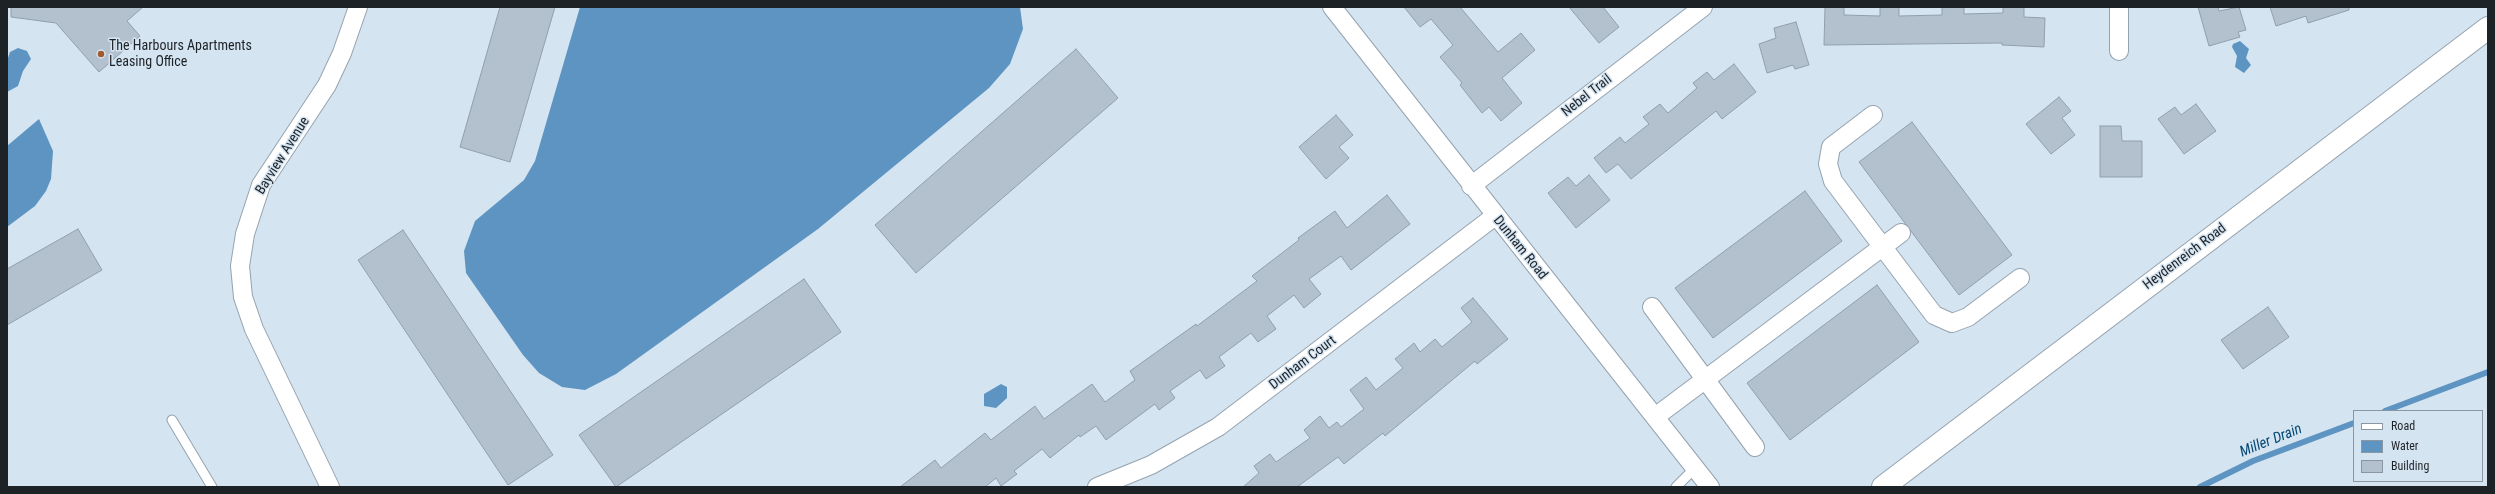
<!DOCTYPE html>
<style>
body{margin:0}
#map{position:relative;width:2495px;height:494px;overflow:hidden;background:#d5e4f1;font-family:"Roboto Condensed",sans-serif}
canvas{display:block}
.frame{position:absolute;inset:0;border:8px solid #1d2227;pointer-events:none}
.legend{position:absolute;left:2353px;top:410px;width:130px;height:72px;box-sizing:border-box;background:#d5e4f1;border:1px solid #8b96a0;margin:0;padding:5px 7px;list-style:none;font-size:12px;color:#1d2227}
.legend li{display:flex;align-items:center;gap:8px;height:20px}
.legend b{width:20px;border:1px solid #8b96a0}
</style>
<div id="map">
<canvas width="2495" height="494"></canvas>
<div class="frame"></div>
<ul class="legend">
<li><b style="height:5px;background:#fff"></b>Road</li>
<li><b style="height:11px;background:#5e94c1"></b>Water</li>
<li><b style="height:11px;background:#b3c1ce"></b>Building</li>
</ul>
</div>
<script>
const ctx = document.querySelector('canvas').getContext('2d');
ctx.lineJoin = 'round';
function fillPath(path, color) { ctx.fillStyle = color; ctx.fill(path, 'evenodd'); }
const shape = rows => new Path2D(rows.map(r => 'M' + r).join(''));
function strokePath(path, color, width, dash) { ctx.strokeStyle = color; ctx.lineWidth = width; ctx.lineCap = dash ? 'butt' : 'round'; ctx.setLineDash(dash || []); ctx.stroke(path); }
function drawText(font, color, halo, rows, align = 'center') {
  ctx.font = font + ' "Roboto Condensed",sans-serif'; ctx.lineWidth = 3; ctx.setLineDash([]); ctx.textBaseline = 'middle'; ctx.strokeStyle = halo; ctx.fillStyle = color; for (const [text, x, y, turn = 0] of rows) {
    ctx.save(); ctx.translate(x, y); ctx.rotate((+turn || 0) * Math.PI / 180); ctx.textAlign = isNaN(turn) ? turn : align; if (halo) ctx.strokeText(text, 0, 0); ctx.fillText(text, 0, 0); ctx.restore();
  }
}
fillPath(shape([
 [580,7,1020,7,1023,29,1010,64,989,88,818,229,616,374,585,390,562,387,539,373,523,355,466,273,464,251,475,221,524,180,535,161],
 [2240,41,2249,49,2246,58,2251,65,2244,73,2235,67,2237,56,2232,47,2233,44],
 [18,48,27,51,31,59,23,71,18,86,7,92,7,61,10,52],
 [39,119,53,151,51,179,46,191,35,206,7,227,7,146],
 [1001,384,1007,387,1007,398,996,408,984,406,984,394]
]), '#5e94c1');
strokePath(shape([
 [2385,411,2488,372],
 [2200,487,2253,461,2354,423]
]), '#5e94c1', 6);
const building = shape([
 [11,7,143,7,127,21,140,36,99,72,56,23,11,17,11,7],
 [500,7,555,7,510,162,460,147,500,7],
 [1404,7,1460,7,1498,52,1521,33,1535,50,1502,78,1522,103,1501,121,1489,107,1482,113,1460,85,1462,83,1440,57,1453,45,1431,19,1420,27,1404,7],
 [1569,7,1603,7,1619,27,1599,43,1569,7],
 [1825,7,1844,7,1844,15,1880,16,1880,7,1899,7,1899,16,1942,15,1942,7,1964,7,1964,14,2003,13,2003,7,2024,7,2024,17,2045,18,2044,47,2002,45,2002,43,1824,45,1825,7],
 [2198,7,2218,7,2219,11,2239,7,2246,30,2238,32,2240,37,2209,46,2198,7],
 [2270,7,2349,7,2349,10,2308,23,2306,16,2276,26,2270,7],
 [1796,22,1809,65,1795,69,1793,65,1767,73,1759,44,1776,38,1774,28,1796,22],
 [1076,49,1118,98,916,273,875,225,1076,49],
 [1734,64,1756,92,1722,119,1716,111,1631,179,1618,164,1606,173,1594,158,1620,137,1625,143,1649,124,1643,117,1660,104,1668,113,1697,88,1693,83,1707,72,1714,80,1734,64],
 [2059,97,2071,111,2062,118,2075,135,2051,154,2026,124,2059,97],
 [2196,104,2216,131,2184,154,2158,119,2175,107,2181,115,2196,104],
 [1336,115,1353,135,1339,147,1349,158,1326,179,1299,147,1336,115],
 [1912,122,2012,255,1959,295,1859,162,1912,122],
 [2100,126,2121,126,2122,141,2142,141,2142,177,2100,177,2100,126],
 [1589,175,1610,200,1576,228,1548,193,1568,177,1576,186,1589,175],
 [1805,191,1842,241,1713,338,1675,288,1805,191],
 [1387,195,1410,224,1351,270,1341,256,1309,279,1321,294,1304,308,1294,295,1267,316,1276,329,1258,342,1251,333,1219,357,1225,366,1206,379,1200,370,1170,391,1175,398,1159,410,1155,404,1106,440,1096,426,1080,437,1079,435,1050,458,1042,449,1014,471,1017,474,1001,486,996,478,985,487,900,487,935,460,941,468,985,433,991,440,1035,406,1044,419,1092,384,1105,402,1135,380,1130,371,1196,324,1197,326,1257,281,1252,276,1299,240,1298,238,1335,211,1347,228,1387,195],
 [78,229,102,270,7,325,7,269,78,229],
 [403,230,553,455,508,485,358,260,403,230],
 [804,279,841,332,616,487,579,435,804,279],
 [1877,285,1919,342,1790,440,1747,383,1877,285],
 [1473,298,1508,339,1477,364,1475,361,1385,436,1383,433,1344,464,1338,457,1297,487,1243,487,1259,473,1254,466,1270,454,1276,462,1310,438,1304,430,1320,416,1329,428,1337,422,1341,427,1364,409,1350,390,1366,377,1376,390,1403,368,1395,359,1414,343,1420,352,1435,339,1442,347,1472,322,1461,308,1473,298],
 [2268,307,2289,337,2243,369,2221,340,2268,307]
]);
fillPath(building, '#b3c1ce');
strokePath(building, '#919fac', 1);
const service = shape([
 [172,420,212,487],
 [1676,487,1695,468]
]);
const minor = shape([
 [1332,7,1710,487],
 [2119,7,2119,51],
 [1873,115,1831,147,1828,164,1833,181,1934,315,1952,323,1968,317,2020,278],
 [1471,186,1703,7],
 [1652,307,1755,447],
 [1655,417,1901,233],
 [330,487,254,329,243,297,240,266,245,234,261,185,327,85,342,53,358,7],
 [1097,487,1151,465,1218,427,1495,216]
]);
const tertiary = shape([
 [1883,487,2488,28]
]);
strokePath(service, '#95a3af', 11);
strokePath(minor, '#95a3af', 20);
strokePath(tertiary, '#95a3af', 24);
strokePath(service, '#fff', 9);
strokePath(minor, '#fff', 18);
strokePath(tertiary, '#fff', 22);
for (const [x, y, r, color] of [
 [101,54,4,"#a05b2f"]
]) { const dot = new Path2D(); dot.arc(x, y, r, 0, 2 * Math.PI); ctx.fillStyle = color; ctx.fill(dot); strokePath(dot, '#d5e4f1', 1.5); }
drawText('14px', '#1d2227', '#d5e4f1', [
 ["The Harbours Apartments",109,46],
 ["Leasing Office",109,62]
], 'left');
drawText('14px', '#1d2227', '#d5e4f1', [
 ["Nebel Trail",1587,96,-38],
 ["Bayview Avenue",283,156,-58],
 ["Dunham Road",1520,248,51],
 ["Heydenreich Road",2185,257,-37],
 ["Dunham Court",1303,363,-37]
]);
drawText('italic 15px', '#034873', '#d5e4f1', [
 ["Miller Drain",2271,441,-22]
]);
</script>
